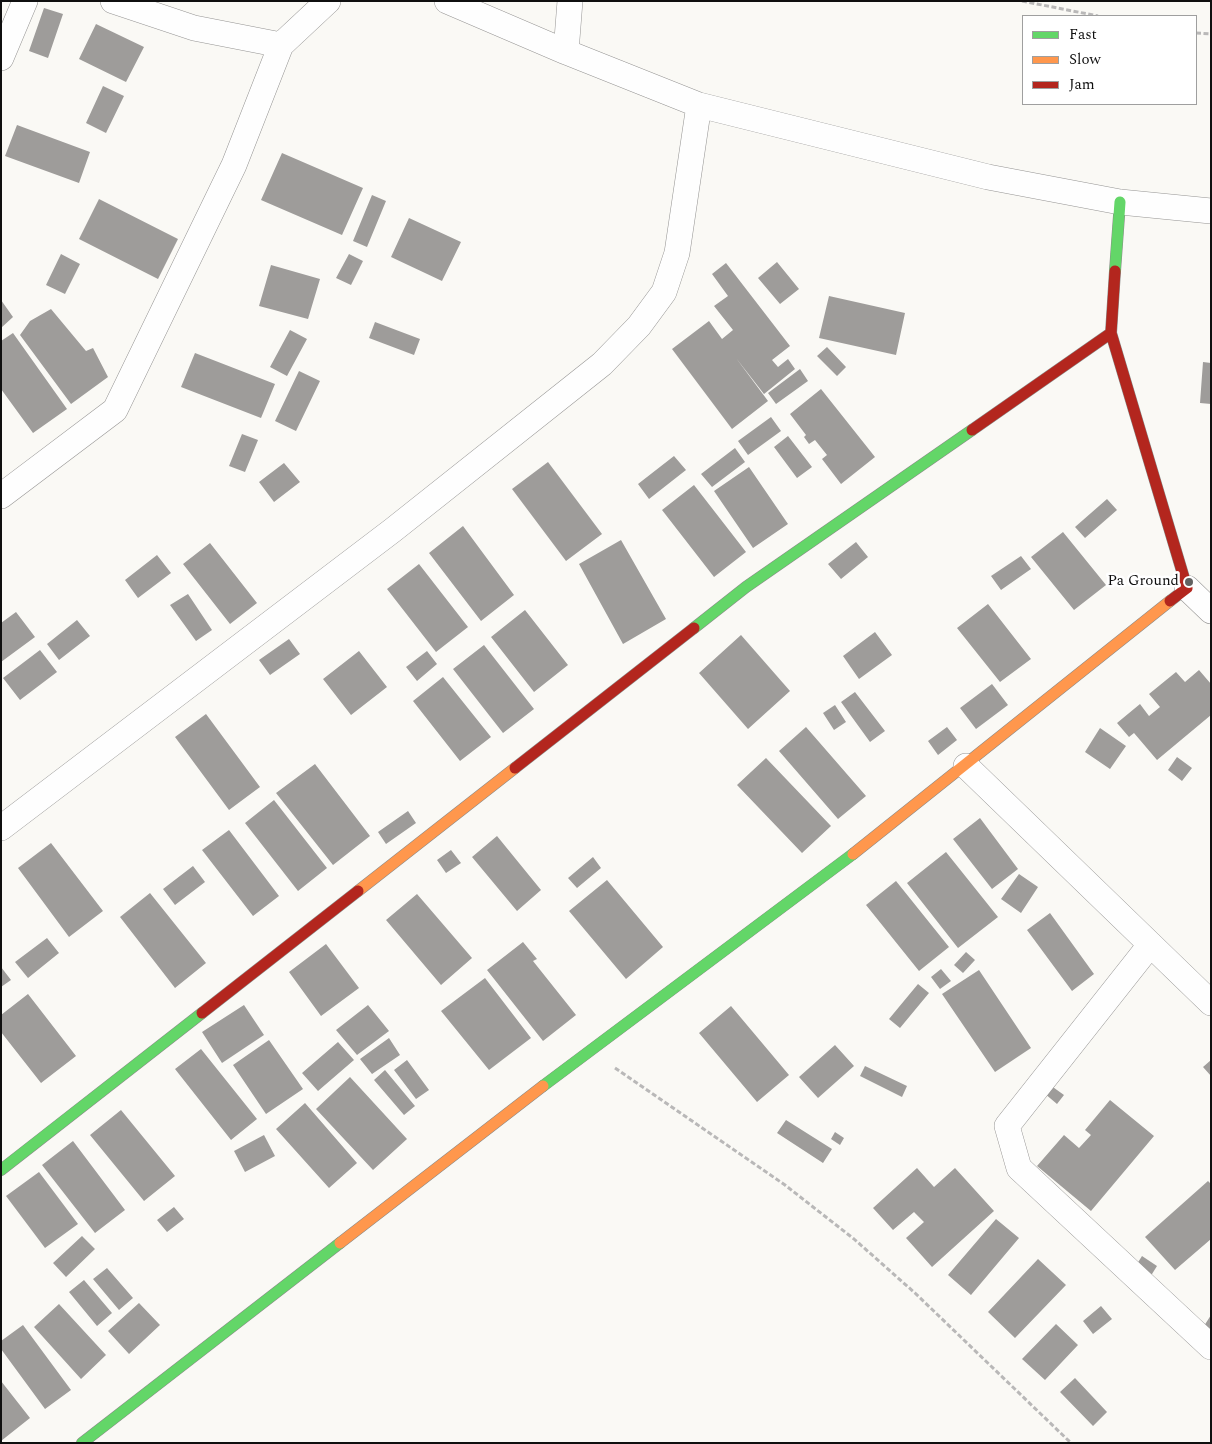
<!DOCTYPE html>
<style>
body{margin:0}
#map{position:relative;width:1212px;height:1444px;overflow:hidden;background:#faf9f5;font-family:Spectral,serif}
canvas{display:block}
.frame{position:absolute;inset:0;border:2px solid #0f0f0f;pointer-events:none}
.legend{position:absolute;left:1022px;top:15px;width:175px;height:90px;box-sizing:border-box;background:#fff;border:1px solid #9f9f9f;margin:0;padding:6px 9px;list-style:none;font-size:15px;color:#0f0f0f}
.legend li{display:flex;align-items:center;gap:10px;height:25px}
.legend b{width:25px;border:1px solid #9f9f9f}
</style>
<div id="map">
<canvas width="1212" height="1444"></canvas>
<div class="frame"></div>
<ul class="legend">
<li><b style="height:6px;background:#63d668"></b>Fast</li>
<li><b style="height:6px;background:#ff974d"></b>Slow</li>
<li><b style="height:6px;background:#b3261e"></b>Jam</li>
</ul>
</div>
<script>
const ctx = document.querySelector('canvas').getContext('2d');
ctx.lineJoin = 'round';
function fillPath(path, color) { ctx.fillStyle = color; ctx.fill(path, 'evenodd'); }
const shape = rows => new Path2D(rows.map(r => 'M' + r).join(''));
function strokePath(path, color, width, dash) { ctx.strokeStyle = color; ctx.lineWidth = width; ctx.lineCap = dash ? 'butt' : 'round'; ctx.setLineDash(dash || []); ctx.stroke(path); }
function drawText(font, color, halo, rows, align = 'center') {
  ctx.font = font + ' Spectral,serif'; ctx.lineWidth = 5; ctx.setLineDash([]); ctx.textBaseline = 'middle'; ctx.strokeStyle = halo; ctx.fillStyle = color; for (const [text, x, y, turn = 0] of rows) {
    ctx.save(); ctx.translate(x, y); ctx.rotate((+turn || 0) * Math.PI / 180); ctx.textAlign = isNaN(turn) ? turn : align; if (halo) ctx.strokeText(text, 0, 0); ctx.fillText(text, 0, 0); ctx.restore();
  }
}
fillPath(shape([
 [44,8,63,14,48,58,29,51],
 [96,24,144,47,126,82,79,59],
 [103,86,124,96,106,133,86,123],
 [17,125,90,152,79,183,5,156],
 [282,153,363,188,342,235,261,200],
 [372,195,386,201,367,247,353,241],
 [99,199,178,239,158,279,79,239],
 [409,218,461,242,442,281,391,257],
 [61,254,80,264,65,294,46,285],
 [349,254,363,261,351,285,336,278],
 [777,262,799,289,780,304,758,278],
 [726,263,790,346,772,360,778,367,788,359,795,369,764,394,736,358,768,401,732,429,672,349,709,321,722,339,733,330,714,306,728,296,712,274],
 [271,265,320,279,308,319,259,306],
 [829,296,905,313,896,355,819,338],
 [1,300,13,317,1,328],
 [51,309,86,351,93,348,108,377,71,404,20,335,30,321],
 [375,322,420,339,414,355,369,338],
 [290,330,307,339,287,376,270,367],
 [13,333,67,409,33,433,1,389,1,341],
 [827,347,846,367,837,376,817,356],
 [195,353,275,384,261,418,181,387],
 [1203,362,1211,363,1211,404,1200,403],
 [800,369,808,381,776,404,768,393],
 [299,371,320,381,296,431,275,421],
 [821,389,875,457,841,484,822,459,827,455,815,440,809,444,804,437,806,435,790,414],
 [771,417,781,431,748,455,738,441],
 [242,434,258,440,245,472,229,466],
 [788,436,812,467,797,478,774,447],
 [735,448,745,462,712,487,701,474],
 [674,456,686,470,649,499,638,484],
 [548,462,602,534,566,561,512,489],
 [284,463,300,482,274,502,259,482],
 [749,467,788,524,753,548,714,491],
 [694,485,746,552,714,577,662,510],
 [1107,499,1117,510,1085,538,1075,527],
 [463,526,514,595,481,621,429,553],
 [1063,532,1106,585,1074,610,1031,557],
 [621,540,666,619,623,644,579,564],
 [856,542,868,557,841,579,828,564],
 [210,543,257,603,230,624,183,564],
 [157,555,171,573,138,598,125,580],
 [1021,556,1031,569,1001,590,991,576],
 [419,564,468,627,436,652,387,589],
 [188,594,212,630,196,641,170,605],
 [988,604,1031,659,1000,682,957,628],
 [525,610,568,665,534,692,491,637],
 [16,612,35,637,1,662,1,623],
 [77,620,90,636,59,660,47,644],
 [875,632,892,655,859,679,843,656],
 [741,635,790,691,748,729,699,673],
 [289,639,300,654,270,675,259,660],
 [484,645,534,709,503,733,453,669],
 [40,650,57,672,20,700,3,678],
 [359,651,387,687,351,715,323,679],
 [427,651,437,664,417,681,406,667],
 [1199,670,1211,684,1211,715,1157,760,1134,733,1129,737,1117,723,1140,704,1149,716,1160,707,1149,694,1176,672,1185,682],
 [443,677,491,737,460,761,413,701],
 [992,684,1008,705,976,729,960,708],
 [855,692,885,731,870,742,841,702],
 [835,705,846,722,834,730,823,713],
 [206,714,260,787,229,810,175,737],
 [806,727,866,796,838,819,779,751],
 [947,727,957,740,938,755,928,741],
 [1100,728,1126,746,1110,769,1085,752],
 [1177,757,1192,768,1182,781,1168,770],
 [766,758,831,826,802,853,737,785],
 [315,764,370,836,333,865,276,793],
 [274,800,327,868,298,891,245,823],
 [408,811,416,823,386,844,378,832],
 [980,818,1018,869,992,889,953,839],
 [229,830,279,896,253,916,202,850],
 [497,836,541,890,517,911,472,857],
 [51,843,103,911,69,937,18,868],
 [451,850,461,863,446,873,437,860],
 [946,852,998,917,958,948,907,883],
 [593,857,601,868,577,888,568,878],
 [193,866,205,882,175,905,163,889],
 [1019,874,1038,887,1021,913,1001,899],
 [607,880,663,947,626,979,569,911],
 [896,881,949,947,919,971,866,905],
 [150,893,206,963,175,988,120,917],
 [417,894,472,958,441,985,386,920],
 [1050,913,1094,974,1072,991,1027,930],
 [47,938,59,953,28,978,15,962],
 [523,942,537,959,533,961,576,1015,543,1041,487,970],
 [326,944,359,988,321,1016,289,972],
 [966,952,975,960,963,973,954,965],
 [1,967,11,980,1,987],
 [941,969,951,981,940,989,931,977],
 [979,970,1031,1048,995,1072,942,994],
 [485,978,531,1038,489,1070,441,1011],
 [918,984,929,993,900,1028,889,1019],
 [28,994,76,1056,41,1083,1,1032,1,1015],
 [244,1005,264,1035,222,1063,202,1032],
 [368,1005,389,1031,357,1055,336,1030],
 [731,1006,789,1075,757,1102,699,1033],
 [389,1038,400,1055,372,1074,360,1059],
 [269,1040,303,1089,266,1114,233,1065],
 [338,1042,354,1060,318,1091,302,1073],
 [835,1045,854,1066,818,1098,799,1077],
 [201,1049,257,1119,231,1140,175,1069],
 [407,1060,429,1090,416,1099,394,1070],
 [1211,1060,1211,1076,1203,1067],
 [865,1066,907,1086,902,1097,860,1076],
 [385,1070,415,1106,404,1115,374,1080],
 [350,1077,407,1139,373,1170,316,1109],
 [1050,1085,1064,1095,1057,1104,1044,1093],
 [1110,1100,1154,1136,1091,1211,1037,1166,1064,1135,1079,1148,1091,1135,1085,1130],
 [305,1103,357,1163,329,1188,276,1129],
 [121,1110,175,1176,144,1201,90,1135],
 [786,1120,832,1149,823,1163,777,1133],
 [835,1132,844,1138,840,1145,831,1139],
 [264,1135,275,1156,245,1172,234,1151],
 [73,1141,125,1210,95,1233,42,1165],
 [917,1168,934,1187,955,1168,994,1211,932,1267,906,1238,924,1222,914,1212,893,1230,873,1208],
 [39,1172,78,1224,45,1248,6,1196],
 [1208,1181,1211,1184,1211,1239,1175,1270,1145,1237],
 [174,1207,184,1219,167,1232,157,1220],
 [996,1219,1019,1238,971,1295,948,1275],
 [82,1236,95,1249,66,1277,53,1263],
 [1142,1256,1157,1266,1147,1282,1132,1272],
 [1038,1259,1066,1285,1015,1338,988,1312],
 [107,1268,133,1298,119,1310,93,1279],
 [84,1280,112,1313,97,1326,69,1292],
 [139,1303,160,1325,129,1354,108,1331],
 [59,1304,106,1355,81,1379,34,1327],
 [1101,1306,1112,1319,1093,1334,1083,1321],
 [1211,1315,1211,1331,1204,1326],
 [1056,1324,1078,1345,1045,1380,1022,1359],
 [23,1325,71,1390,45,1409,1,1349,1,1341],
 [1075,1378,1107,1412,1093,1426,1060,1392],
 [1,1381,30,1418,1,1441]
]), '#9e9c9a');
const street = shape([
 [113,1,194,28,281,45,328,1],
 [447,1,566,52,699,105,988,177,1120,202,1211,211],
 [566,52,570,1],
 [1,58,25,1],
 [1,496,115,410,234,165,281,45],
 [1187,588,1211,611],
 [966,766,1211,1003],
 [1,828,393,530,602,364,639,326,664,292,677,253,699,105],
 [1150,945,1007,1126,1019,1168,1211,1347]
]);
const fast = shape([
 [1115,271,1120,202],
 [694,628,746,587,972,430],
 [543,1086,853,854],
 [1,1170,202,1013],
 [82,1443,340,1243]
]);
const slow = shape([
 [853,854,1170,601],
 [358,891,515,768],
 [340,1243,543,1086]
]);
const jam = shape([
 [1115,271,1111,333,1187,588,1170,601],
 [972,430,1111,333],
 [515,768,694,628],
 [202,1013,358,891]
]);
strokePath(street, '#959493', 26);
strokePath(fast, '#8b8b89', 12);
strokePath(slow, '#8b8b89', 12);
strokePath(jam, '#8b8b89', 12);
strokePath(shape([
 [1022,1,1098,16],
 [1196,33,1211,34],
 [615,1068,785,1185,854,1239,915,1293,1071,1443]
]), '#b9b8b8', 3, [5, 2.5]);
strokePath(street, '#fefefe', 25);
strokePath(fast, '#63d668', 11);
strokePath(slow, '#ff974d', 11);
strokePath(jam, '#b3261e', 11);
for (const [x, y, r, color] of [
 [1189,582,5,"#616160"]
]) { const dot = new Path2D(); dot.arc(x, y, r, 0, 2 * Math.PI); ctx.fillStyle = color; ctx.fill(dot); strokePath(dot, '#fff', 2); }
drawText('15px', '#0f0f0f', '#fff', [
 ["Pa Ground",1179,582]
], 'right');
</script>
